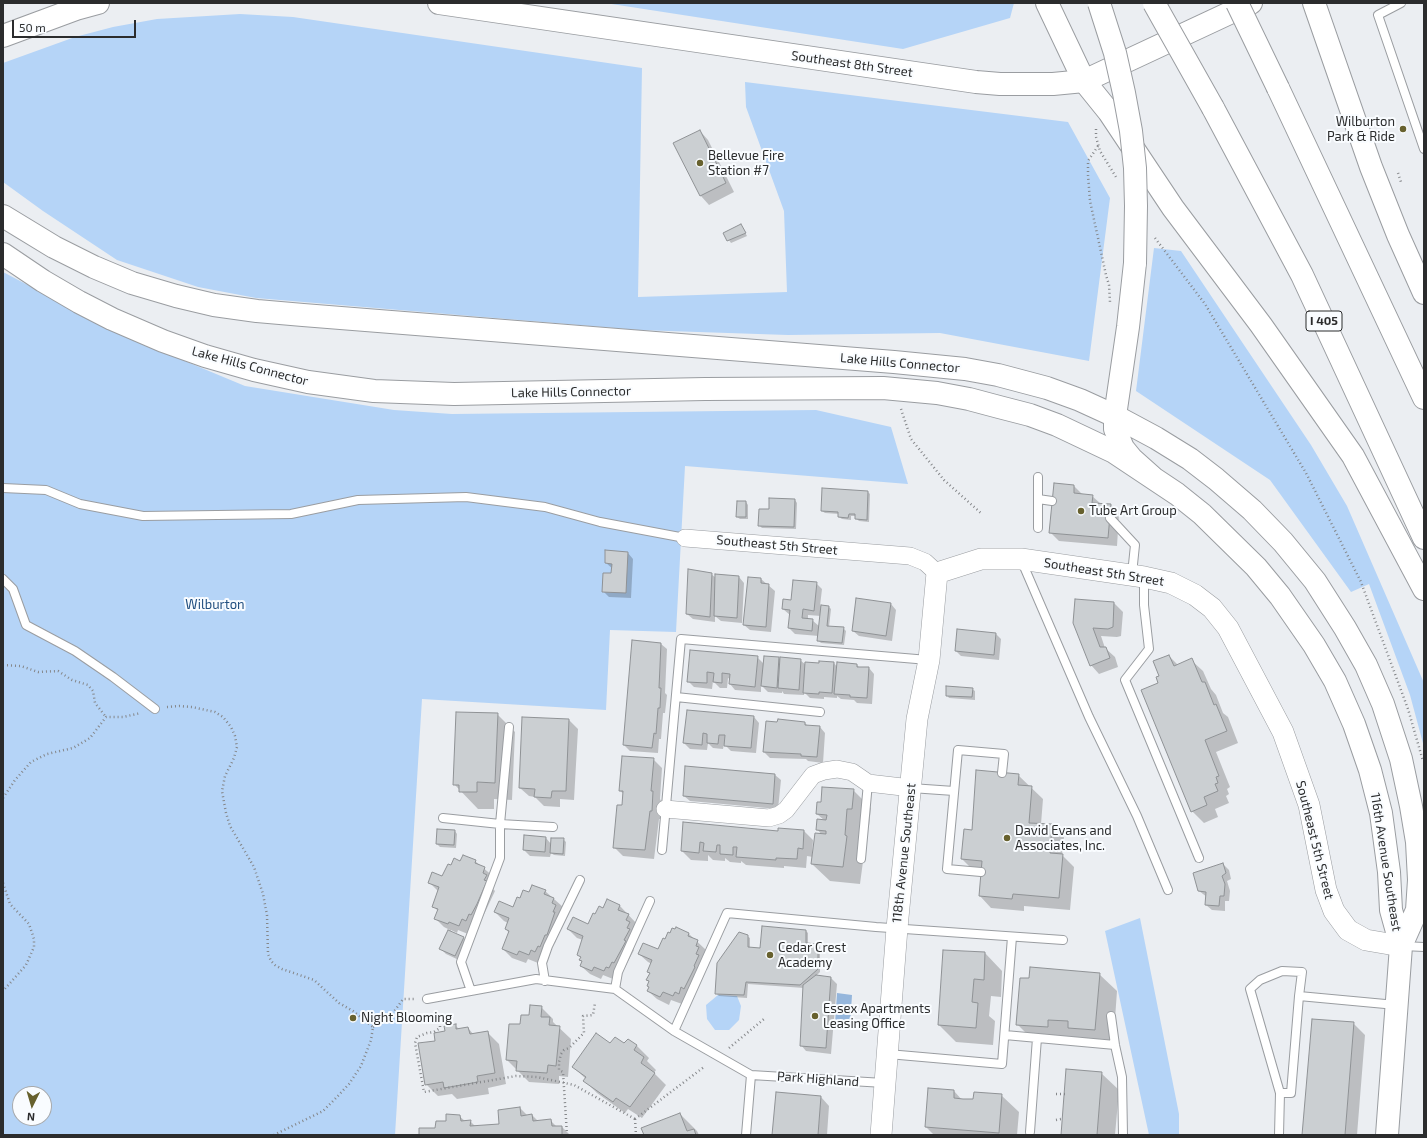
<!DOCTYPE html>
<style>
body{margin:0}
#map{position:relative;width:1427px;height:1138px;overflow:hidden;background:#ebeef2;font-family:"Exo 2",sans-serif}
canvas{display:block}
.frame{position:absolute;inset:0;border:4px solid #2b2c2d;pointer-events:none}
.north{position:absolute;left:12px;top:1086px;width:40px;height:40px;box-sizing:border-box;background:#f9fcff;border:1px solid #a7a9ab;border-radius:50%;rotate:185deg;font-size:11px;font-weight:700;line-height:16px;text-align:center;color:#2b2c2d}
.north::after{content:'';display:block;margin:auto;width:14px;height:18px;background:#67612e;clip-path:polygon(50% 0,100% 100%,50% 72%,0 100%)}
.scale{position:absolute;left:12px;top:20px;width:124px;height:18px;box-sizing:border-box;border:2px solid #2b2c2d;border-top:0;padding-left:5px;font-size:12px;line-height:14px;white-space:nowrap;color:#2b2c2d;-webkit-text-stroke:3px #f9fcff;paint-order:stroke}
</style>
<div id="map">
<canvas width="1427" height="1138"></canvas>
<div class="frame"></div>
<div class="north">N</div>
<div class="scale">50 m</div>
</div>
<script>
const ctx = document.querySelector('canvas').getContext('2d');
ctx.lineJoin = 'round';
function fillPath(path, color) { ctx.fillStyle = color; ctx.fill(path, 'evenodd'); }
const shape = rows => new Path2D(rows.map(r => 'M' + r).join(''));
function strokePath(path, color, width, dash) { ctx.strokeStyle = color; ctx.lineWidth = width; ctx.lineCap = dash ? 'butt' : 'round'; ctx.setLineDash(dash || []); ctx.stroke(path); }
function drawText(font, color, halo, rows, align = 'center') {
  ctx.font = font + ' "Exo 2",sans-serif'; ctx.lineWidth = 4; ctx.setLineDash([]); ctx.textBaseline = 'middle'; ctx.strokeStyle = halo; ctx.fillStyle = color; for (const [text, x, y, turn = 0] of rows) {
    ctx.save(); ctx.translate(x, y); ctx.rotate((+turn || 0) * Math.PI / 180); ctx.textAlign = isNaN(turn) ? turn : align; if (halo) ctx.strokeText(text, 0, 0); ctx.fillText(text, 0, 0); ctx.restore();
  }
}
fillPath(shape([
 [605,3,1014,3,1010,18,903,49],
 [240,14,293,17,642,68,638,297,787,292,784,211,746,107,745,82,1068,122,1110,198,1089,361,940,333,788,335,638,330,256,298,198,287,117,260,43,211,3,182,3,63,75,37,113,27,157,19],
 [1154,248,1181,251,1311,445,1347,506,1424,683,1424,747,1410,695,1369,584,1351,592,1270,480,1136,391],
 [3,272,127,337,245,386,394,410,452,414,816,410,891,427,908,484,685,466,676,632,610,630,606,710,422,699,395,1135,3,1135],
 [20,1094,44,1094,44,1118,20,1118],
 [1140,918,1179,1114,1179,1135,1149,1135,1105,931],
 [718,995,737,996,741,1006,739,1020,729,1030,715,1030,707,1019,706,1005]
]), '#b5d4f7');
fillPath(shape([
 [837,993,852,995,850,1025,835,1024]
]), '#95b6dc');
fillPath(shape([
 [700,131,708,140,734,192,709,205,701,196,675,143],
 [741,225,747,236,731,243,724,233],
 [1074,486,1083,495,1092,496,1101,504,1111,505,1119,514,1117,546,1059,541,1050,532],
 [868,492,870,494,869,522,859,521,856,518,856,516,851,516,851,520,842,519,839,517,839,514,825,513,822,511],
 [795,500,797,503,796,529,762,528,759,525,770,510],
 [746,502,748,505,748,519,740,519,737,517],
 [628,553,633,559,631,598,609,597,603,591,612,574,613,569,606,563],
 [711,574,716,578,739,577,744,583,742,623,721,621,715,616,715,622,693,619,687,614],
 [761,579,775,591,771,632,750,630,744,625],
 [816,583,822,589,820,606,829,607,831,609,829,627,843,628,846,631,844,645,821,643,818,640,819,636,795,634,789,628,790,615,783,609],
 [808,615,821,616,820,627,812,620,808,619],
 [1114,603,1123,612,1121,636,1117,637,1101,636,1105,648,1115,657,1118,667,1099,674,1091,665,1074,623],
 [891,604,896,610,892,641,859,636,853,631],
 [996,634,1001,639,999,660,961,656,956,651],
 [633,641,661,644,667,649,665,693,667,695,665,713,663,713,661,739,659,739,658,753,630,751,624,745],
 [691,651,757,657,764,664,779,658,781,660,800,660,806,665,834,663,837,667,857,665,860,668,869,668,874,674,872,704,857,703,854,700,841,699,837,696,837,698,824,697,824,699,810,698,804,692,804,695,784,694,782,691,782,693,768,692,761,685,761,692,735,690,730,684,730,679,728,678,727,688,720,688,713,681,712,689,694,687,688,681],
 [1169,656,1178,665,1191,660,1203,671,1211,689,1216,695,1223,713,1228,717,1238,743,1216,752,1230,787,1227,789,1229,794,1226,796,1229,803,1215,809,1218,817,1204,823,1192,811,1160,683,1160,677],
 [972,689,975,691,975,700,949,698,947,695],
 [688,711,754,717,759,723,756,753,731,751,724,744,723,749,713,748,708,743,707,750,690,749,684,743],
 [497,714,515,732,512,800,494,799,494,809,478,809,454,784],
 [569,720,578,729,574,800,560,799,560,807,544,806,535,797,529,796,520,788],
 [805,723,808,726,820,727,825,733,823,763,808,761,806,759,770,758,764,752],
 [653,759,662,768,660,799,661,801,661,819,659,819,654,859,623,856,614,847,623,806,624,794,620,791],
 [686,767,775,775,781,780,778,809,690,801,684,796],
 [1018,775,1043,799,1041,824,1052,825,1064,837,1062,855,1074,867,1070,910,1024,906,1024,911,991,908,980,896,982,871,974,871,962,859,973,831],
 [853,790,871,808,869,826,864,826,864,854,860,884,830,881,812,864,813,857,807,856,806,868,784,866,784,868,746,865,741,861,741,863,730,862,725,858,725,861,713,860,708,855,708,861,691,860,682,851,684,823,779,832,804,831,813,840,812,855,813,855,822,835,817,829,824,820,817,814,822,803],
 [455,831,457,834,456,848,440,847,437,844],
 [546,838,551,844,563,839,566,842,565,856,554,855,551,853,550,857,530,856,524,850],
 [475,861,494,877,492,881,495,884,493,889,495,891,480,923,478,922,468,934,458,930,457,933,451,930,450,932,464,938,470,944,461,961,446,954,441,949,450,930,444,927,435,918,438,911,434,907,438,891,429,882,443,878,451,866,460,862],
 [1223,864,1229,870,1231,879,1227,881,1230,891,1229,901,1225,901,1225,911,1212,910,1206,905,1207,897,1199,891],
 [545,891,563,907,563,922,555,943,554,943,549,955,544,960,539,958,538,963,528,959,526,963,512,958,503,949,509,933,506,929,508,923,504,921,495,912,514,908,520,900,529,894],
 [607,900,620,906,637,924,636,936,638,938,633,949,634,950,623,971,621,970,615,975,613,979,603,975,601,979,590,974,581,966,583,962,581,960,582,958,578,955,583,940,577,938,568,929,588,925,596,915,603,909],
 [676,928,689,934,706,950,702,975,703,976,693,997,682,1004,671,1000,669,1005,657,999,648,991,650,982,648,980,650,974,648,972,652,964,648,962,639,954,658,950],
 [806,931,808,933,808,944,817,945,820,947,820,972,816,976,831,978,837,984,831,1054,806,1051,801,1045,804,988,748,984,747,998,719,996,716,993,747,936,750,938,750,948,761,949],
 [985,953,1002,971,1001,997,991,996,989,1016,995,1021,993,1045,956,1042,939,1025],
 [1099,974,1117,991,1113,1047,1035,1042,1017,1024],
 [541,1007,553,1019,553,1022,571,1039,568,1077,559,1076,559,1084,529,1082,507,1060,521,1026],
 [1353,1023,1365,1035,1357,1135,1303,1135],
 [455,1025,460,1030,468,1028,474,1035,487,1032,499,1044,506,1084,488,1088,489,1094,457,1099,452,1094,438,1096,426,1084,436,1041],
 [628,1040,637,1046,649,1058,647,1061,656,1070,654,1073,666,1085,642,1118,628,1109,625,1113,597,1093,585,1081,586,1079,573,1067,611,1044,625,1045],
 [1101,1073,1119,1090,1115,1135,1062,1135],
 [954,1091,962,1100,974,1100,1001,1095,1019,1112,1017,1135,934,1135,926,1127],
 [821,1097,829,1106,827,1135,773,1135],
 [520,1108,528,1116,532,1115,538,1121,550,1120,557,1127,562,1127,570,1135,420,1135,436,1129,459,1116,465,1121,470,1121,475,1126,500,1125],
 [680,1114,697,1131,699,1135,645,1135]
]), '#0003');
const building = shape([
 [700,130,726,183,700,196,673,143,700,130],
 [741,224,746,233,727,241,723,233,741,224],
 [1054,483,1074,485,1074,493,1093,495,1092,503,1111,504,1108,538,1049,533,1054,483],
 [822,488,868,491,867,520,855,519,855,514,849,514,848,518,838,517,838,512,821,511,822,488],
 [769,498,795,499,794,527,758,526,759,509,769,509,769,498],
 [737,501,746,501,746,517,736,517,737,501],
 [605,550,628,552,626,593,602,592,603,573,611,573,612,564,605,563,605,550],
 [688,569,712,573,710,617,686,614,688,569],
 [715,574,739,576,737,618,714,616,715,574],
 [748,577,761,578,761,583,769,584,766,627,743,625,748,577],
 [793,580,817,582,814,611,803,609,802,618,813,619,812,631,788,628,790,610,782,609,783,599,791,600,793,580],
 [856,598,891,603,886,636,852,631,856,598],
 [1075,599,1114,602,1113,627,1108,629,1093,628,1100,647,1106,647,1110,658,1090,666,1073,623,1075,599],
 [821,605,829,606,827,626,844,627,842,643,817,641,821,605],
 [957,629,996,633,994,655,955,651,957,629],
 [632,640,661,643,659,688,661,688,660,708,658,708,656,734,654,733,652,748,623,745,632,640],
 [690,650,758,656,755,687,729,684,730,674,722,673,722,683,713,682,714,673,707,672,707,683,687,682,690,650],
 [1169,655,1174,666,1192,658,1202,682,1205,682,1214,705,1216,704,1227,731,1205,740,1219,776,1216,777,1218,783,1215,784,1218,791,1204,797,1207,805,1191,812,1141,690,1158,683,1156,677,1159,676,1153,661,1169,655],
 [764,656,779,657,777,688,761,686,764,656],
 [780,657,801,659,799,690,778,688,780,657],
 [819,661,834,662,832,693,819,692,819,694,803,693,805,662,819,663,819,661],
 [837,662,857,664,857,667,869,667,867,698,850,697,850,695,834,694,837,662],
 [946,686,973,688,972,697,946,696,946,686],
 [687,710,754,716,751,748,724,746,725,735,719,735,718,744,707,743,707,734,703,733,702,745,683,743,687,710],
 [456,712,498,713,495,783,477,782,477,792,459,792,459,785,453,785,456,712],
 [522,717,569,719,566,791,552,791,551,798,534,797,535,789,519,788,522,717],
 [778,719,805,722,805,725,820,726,817,757,801,756,801,754,763,752,766,721,777,722,778,719],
 [622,756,654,758,651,791,653,791,652,811,650,811,645,850,613,848,617,805,622,805,623,791,619,791,622,756],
 [685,766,775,774,773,804,683,796,685,766],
 [976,770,1019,774,1018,785,1032,786,1029,823,1052,824,1050,853,1063,854,1059,898,1013,894,1012,899,979,896,982,861,961,859,964,829,972,830,976,770],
 [822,787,854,789,852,809,847,809,845,835,847,836,843,867,811,864,815,833,826,834,826,831,816,830,817,819,826,820,827,815,816,814,817,802,821,802,822,787],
 [683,822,778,831,778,828,804,830,803,849,798,848,797,859,776,858,776,860,736,857,737,847,733,847,733,855,720,854,720,845,717,845,716,852,703,851,704,843,700,842,699,853,681,851,683,822],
 [437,829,455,830,454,845,436,844,437,829],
 [524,835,546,837,545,852,523,850,524,835],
 [551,838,564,838,563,854,550,853,551,838],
 [463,855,476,860,475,863,485,867,483,873,487,875,484,880,487,881,477,904,471,915,469,914,466,921,462,919,459,926,449,922,448,924,434,919,438,909,432,907,439,887,428,883,432,872,442,876,448,864,451,865,454,858,460,861,463,855],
 [1223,863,1226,873,1222,876,1225,884,1224,896,1220,896,1219,906,1205,905,1206,892,1198,891,1193,873,1223,863],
 [532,885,546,890,544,894,554,898,552,903,556,905,553,912,555,912,547,935,545,935,540,947,538,946,535,952,531,950,529,955,519,951,517,955,502,949,509,931,505,929,509,918,494,912,499,901,513,907,517,897,520,898,523,890,529,892,532,885],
 [607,899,620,905,618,910,629,914,626,920,630,922,627,928,630,929,624,940,626,941,614,963,612,962,609,968,606,967,604,971,594,967,592,971,580,966,582,961,579,960,581,957,577,955,583,936,567,929,573,917,588,924,593,913,595,914,599,906,603,908,607,899],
 [762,926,806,930,806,943,818,944,818,969,800,985,746,982,744,995,715,994,717,963,739,932,748,935,748,947,760,948,762,926],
 [676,927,689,933,688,936,698,940,696,946,699,947,696,954,699,955,694,966,695,967,684,989,681,987,679,994,675,992,673,996,663,992,660,997,647,991,649,987,647,986,649,981,646,980,650,973,647,972,652,960,638,954,643,943,658,949,663,938,665,939,668,932,670,933,672,928,675,929,676,927],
 [448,930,464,937,455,956,439,949,448,930],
 [943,950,985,952,984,980,974,979,972,1002,978,1003,976,1028,938,1025,943,950],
 [1030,967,1100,973,1095,1030,1068,1028,1068,1021,1048,1020,1048,1027,1016,1025,1020,978,1029,978,1030,967],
 [816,975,831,977,826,1048,800,1046,803,985,816,975],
 [530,1005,542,1006,541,1017,550,1017,549,1025,560,1026,556,1066,548,1065,547,1073,516,1071,517,1061,506,1060,509,1024,520,1024,521,1015,529,1015,530,1005],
 [1312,1019,1354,1022,1345,1135,1302,1135,1312,1019],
 [456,1024,456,1029,468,1027,470,1034,488,1031,495,1073,477,1076,478,1082,444,1088,443,1082,425,1085,418,1043,435,1041,434,1033,445,1031,444,1026,456,1024],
 [596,1033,610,1043,615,1037,624,1043,628,1039,637,1045,634,1050,644,1057,641,1063,655,1073,630,1107,616,1098,613,1102,583,1081,586,1077,572,1067,596,1033],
 [1066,1069,1102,1072,1097,1135,1061,1135,1066,1069],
 [928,1088,954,1090,954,1098,963,1099,973,1099,974,1092,1002,1094,999,1133,925,1127,928,1088],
 [776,1092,821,1096,818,1135,772,1135,776,1092],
 [520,1107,521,1116,532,1114,533,1121,551,1119,552,1126,562,1126,562,1135,419,1135,419,1128,435,1128,436,1121,446,1121,446,1114,460,1115,461,1121,471,1120,470,1126,499,1124,498,1110,520,1107],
 [680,1113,687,1131,694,1129,696,1135,644,1135,641,1128,680,1113]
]);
fillPath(building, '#cbcfd2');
strokePath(building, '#8f9295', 1);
const service = shape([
 [1401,3,1378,15,1424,149],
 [3,488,46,490,80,504,143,516,291,514,358,500,466,497,545,507,600,522,685,538],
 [1038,499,1038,477],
 [1110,518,1135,545,1132,574],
 [1038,528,1038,499,1052,501],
 [1022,562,1089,717,1137,816,1168,890],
 [1144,578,1144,605,1149,649,1125,680,1199,858],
 [3,579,13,589,26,625,75,651,113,677,155,709],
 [676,697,820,712],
 [911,788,954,791],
 [443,818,500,824,509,727],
 [662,850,681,639,928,660],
 [861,859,868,783],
 [981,872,947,869,958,750,1004,754,1002,773],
 [1403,946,1424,947],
 [545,981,542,963,548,946,580,880],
 [615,989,618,972,650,901],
 [471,991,461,962,500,858,500,824,553,827],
 [427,999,536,979,615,989,674,1031,751,1075,746,1135],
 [1111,1016,1115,1045,1122,1077,1123,1135],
 [674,1031,727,913,876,927,1063,940],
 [1005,1035,1115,1045],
 [888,1054,1002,1064,1012,937],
 [751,1075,884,1083],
 [1280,1093,1291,1093,1299,996,1396,1005],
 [1030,1132,1037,1038],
 [1279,1135,1280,1093,1250,989,1260,980,1282,971,1302,972,1299,996]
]);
const minor = shape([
 [685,538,910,556,925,562,937,573],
 [665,809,769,818,779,815,786,810,813,775,824,771,837,769,852,772,868,783,911,788]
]);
const tertiary = shape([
 [881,1135,897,928,917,719,929,660,937,573,981,559,1021,559,1144,577,1171,583,1195,595,1212,608,1228,628,1283,732,1309,805,1326,890,1334,911,1348,930,1366,940,1401,946]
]);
const secondary = shape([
 [439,3,976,82,1000,84,1053,84,1084,81,1251,3],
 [3,36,76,9,98,3],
 [3,216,54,247,94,267,132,283,176,296,214,305,257,311,303,315,894,362,965,369,998,375,1047,388,1080,400,1115,416,1156,438,1190,459,1216,479,1252,510,1283,542,1315,581,1345,628,1366,665,1383,704,1401,759,1411,806,1417,842,1419,880,1417,910,1401,946],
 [3,254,43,281,79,302,112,319,163,341,205,356,254,370,308,382,374,391,454,394,705,389,883,388,937,393,969,399,999,407,1030,415,1057,425,1114,452,1177,494,1202,514,1256,567,1280,596,1314,645,1335,681,1354,724,1370,770,1381,813,1389,872,1391,910,1401,946,1387,1135]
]);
const motorway = shape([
 [1047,3,1084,81,1109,112,1173,208,1261,325,1353,456,1424,589],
 [1314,3,1371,167,1398,235,1424,293],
 [1278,88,1424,398],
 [1213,108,1302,275,1424,538],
 [1135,263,1128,327,1115,416,1115,429,1123,448,1132,459,1151,476]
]);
strokePath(service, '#9a9da1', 10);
strokePath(minor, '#9a9da1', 18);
strokePath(tertiary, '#9a9da1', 22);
strokePath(secondary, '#9a9da1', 24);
strokePath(motorway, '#9a9da1', 24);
strokePath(shape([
 [1096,129,1096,137,1100,151,1116,177],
 [1098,146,1088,161,1088,175,1090,201,1106,275,1109,285,1110,302],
 [1398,173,1401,182],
 [1155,238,1205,304,1306,473,1361,582,1408,709,1423,761],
 [901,409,911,439,944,480,982,514],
 [3,665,21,666,38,672,58,671,72,680,88,685,93,691,95,703,106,717],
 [167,707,179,706,192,707,215,712,223,717,231,727,235,736,237,747,234,758,225,776,222,791,226,813,230,826,254,867,263,894,267,915,268,954,271,961,275,965,282,969,314,980,339,1003,353,1011,373,1027,371,1040,361,1066,349,1084,335,1099,323,1111,274,1135],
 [3,798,15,780,31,762,47,754,73,748,90,738,106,717,123,717,141,713],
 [3,883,10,904,29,924,34,939,34,947,26,965,3,991],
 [440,1014,440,1028,434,1032,427,1033,417,1037,415,1043,424,1092,516,1076,537,1077,574,1085,635,1119],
 [373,1027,388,1020,403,999,416,999],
 [729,1048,764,1019],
 [1056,1094,1066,1094],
 [635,1119,704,1067],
 [635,1119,636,1135],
 [1056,1120,1061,1119],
 [567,1135,563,1072,559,1070,559,1062,561,1054,564,1050,569,1048,584,1033,583,1016,593,1015,595,1003]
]), '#85878a', 2.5, [1, 3]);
strokePath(service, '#fff', 8);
strokePath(minor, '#fff', 17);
strokePath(tertiary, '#fff', 21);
strokePath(secondary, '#fff', 22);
strokePath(motorway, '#fff', 22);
const motorwayBridge = shape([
 [1099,3,1115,53,1124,93,1131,131,1135,168,1136,206,1135,263],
 [1154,3,1213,108],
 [1237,3,1278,88]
]);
strokePath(motorwayBridge, '#9a9da1', 24, []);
strokePath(motorwayBridge, '#fff', 22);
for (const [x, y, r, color] of [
 [1403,129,4,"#67612e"],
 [700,163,4,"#67612e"],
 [1081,511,4,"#67612e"],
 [1007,838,4,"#67612e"],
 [770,955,4,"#67612e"],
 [815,1016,4,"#67612e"],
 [353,1018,4,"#67612e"]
]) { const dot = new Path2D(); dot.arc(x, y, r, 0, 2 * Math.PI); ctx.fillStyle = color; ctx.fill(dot); strokePath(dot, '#f9fcff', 1.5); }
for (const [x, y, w] of [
 [1324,321,36]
]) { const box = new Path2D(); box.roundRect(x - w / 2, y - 10, w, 20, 3); ctx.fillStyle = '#f9fcff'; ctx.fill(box); strokePath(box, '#2b2c2d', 1); }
drawText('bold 12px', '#2b2c2d', null, [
 ["I 405",1324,321]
]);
drawText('13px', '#2b2c2d', '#f9fcff', [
 ["Southeast 8th Street",852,64,8],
 ["Lake Hills Connector",900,363,5],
 ["Lake Hills Connector",250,366,15],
 ["Lake Hills Connector",571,392,-1],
 ["Southeast 5th Street",777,545,5],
 ["Southeast 5th Street",1104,572,9],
 ["Southeast 5th Street",1315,840,76],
 ["118th Avenue Southeast",904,853,-84],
 ["116th Avenue Southeast",1386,862,81],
 ["Park Highland",818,1079,4]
]);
drawText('13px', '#2b2c2d', '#f9fcff', [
 ["Wilburton",1395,122,"right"],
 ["Park & Ride",1395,137,"right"],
 ["Bellevue Fire",708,156],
 ["Station #7",708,171],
 ["Tube Art Group",1089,511],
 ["David Evans and",1015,831],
 ["Associates, Inc.",1015,846],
 ["Cedar Crest",778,948],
 ["Academy",778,963],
 ["Essex Apartments",823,1009],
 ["Leasing Office",823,1024],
 ["Night Blooming",361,1018]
], 'left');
drawText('13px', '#214f80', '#f9fcff', [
 ["Wilburton",215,605]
]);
</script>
